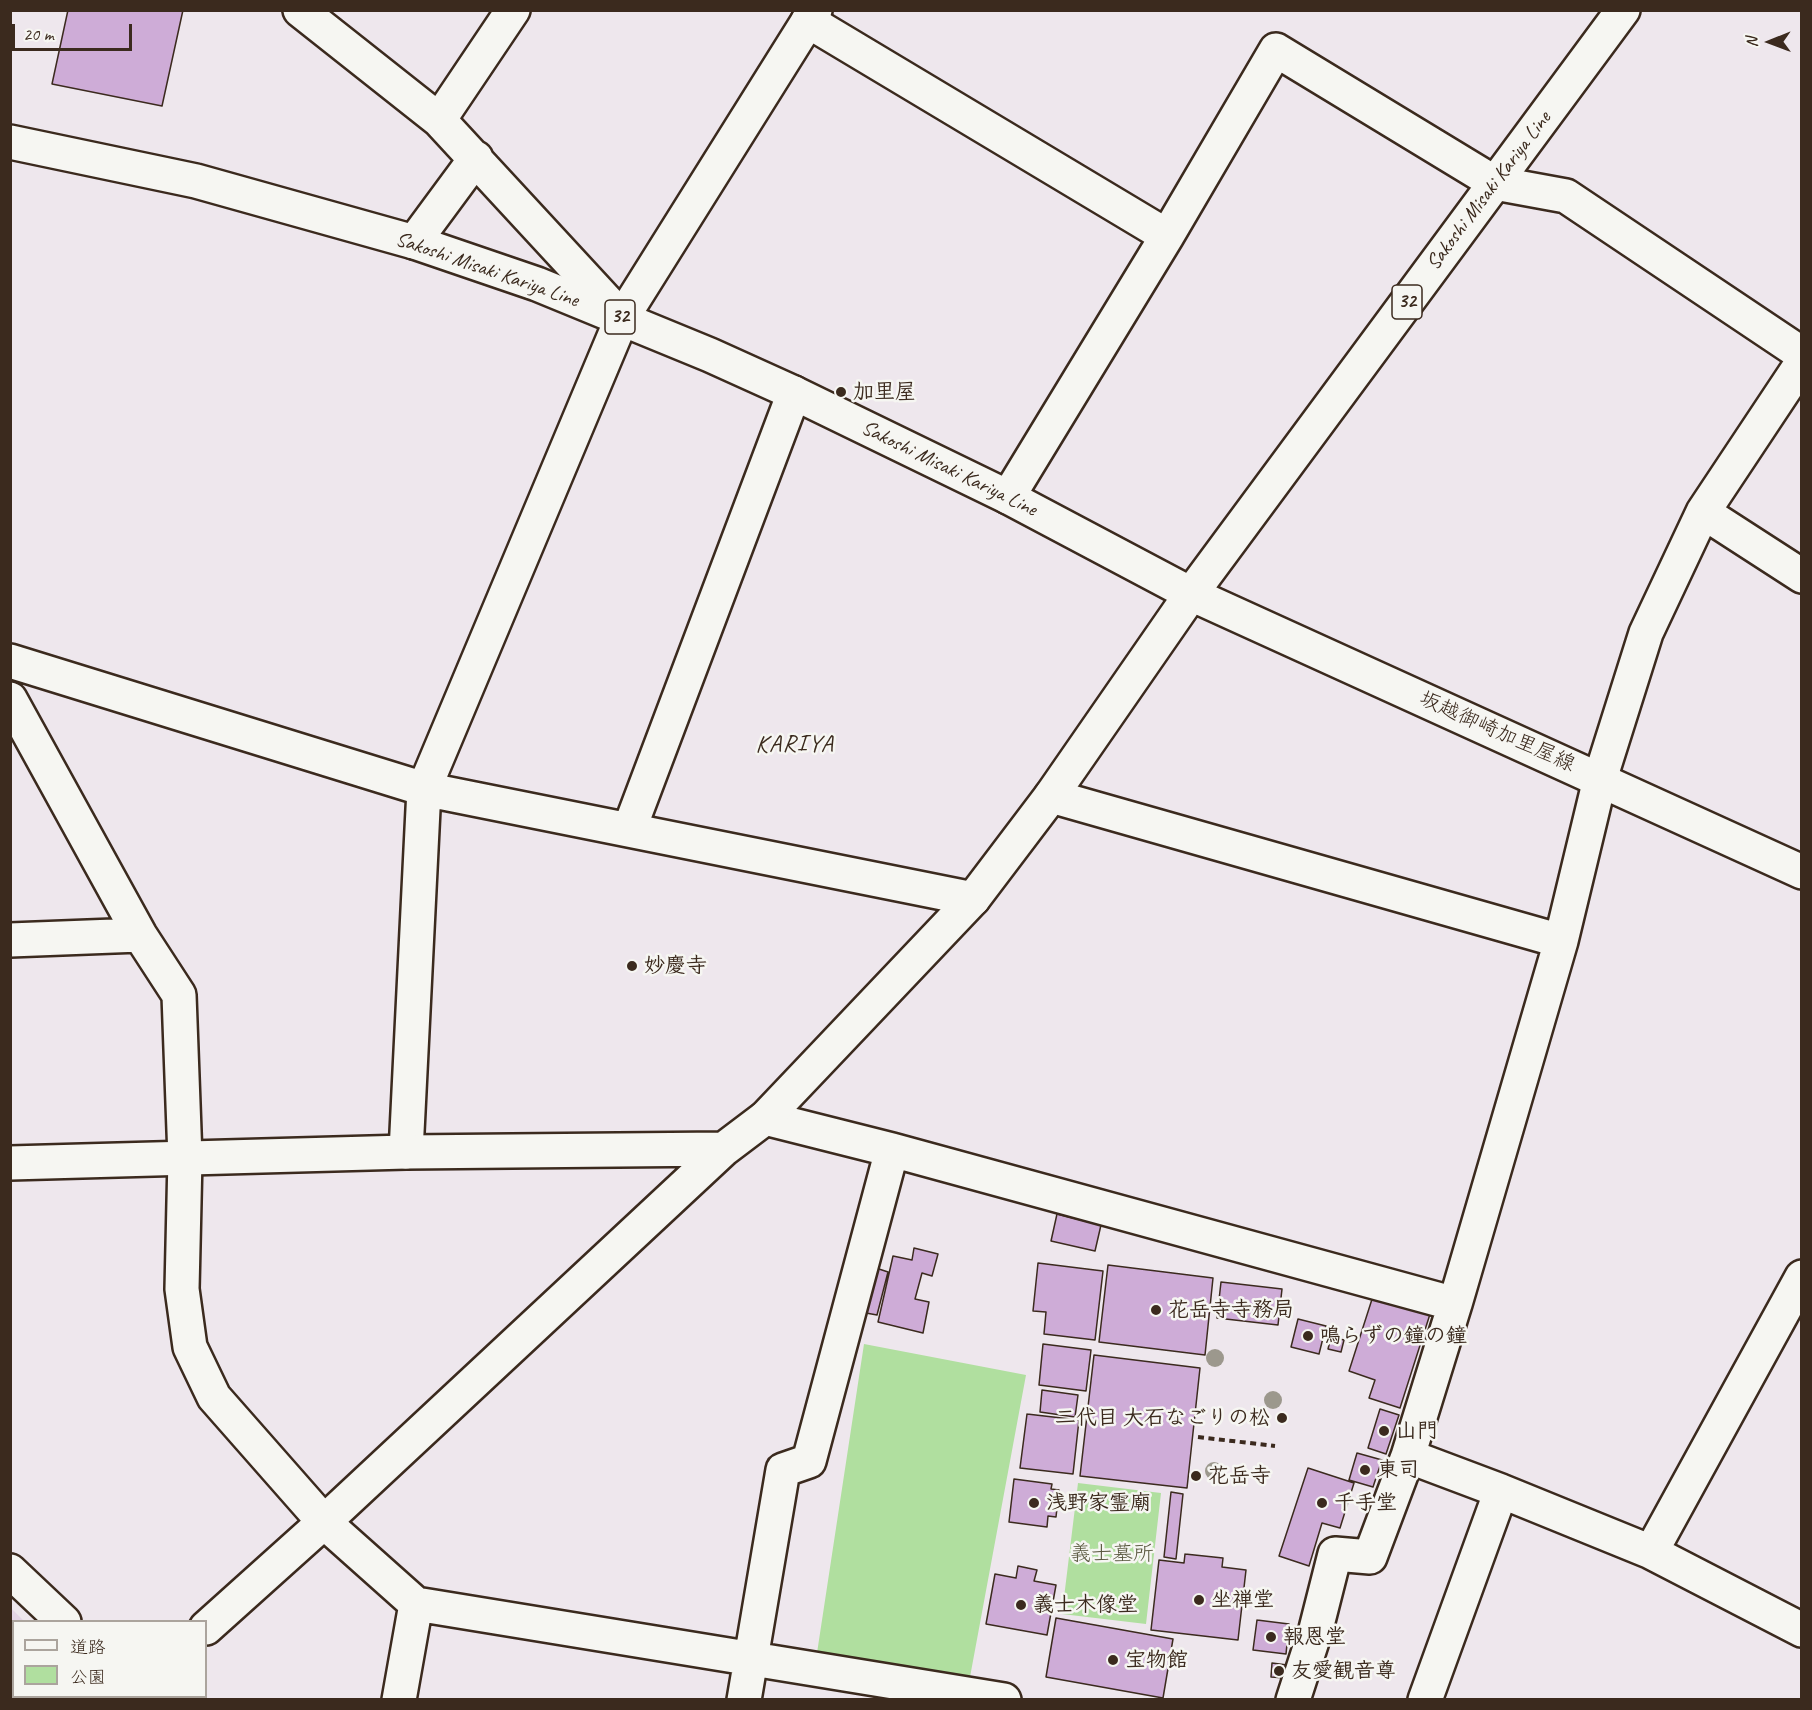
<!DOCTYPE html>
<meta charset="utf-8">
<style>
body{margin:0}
#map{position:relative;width:1812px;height:1710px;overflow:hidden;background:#eee7ed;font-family:Caveat,"Klee One",sans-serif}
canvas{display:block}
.frame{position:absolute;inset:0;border:12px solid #3b2a1e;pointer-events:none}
.legend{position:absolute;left:12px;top:1620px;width:195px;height:78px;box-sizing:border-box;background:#f6f6f2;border:2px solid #aba49d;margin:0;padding:8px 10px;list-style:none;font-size:18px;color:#3b2a1e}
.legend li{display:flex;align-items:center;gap:12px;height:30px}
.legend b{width:30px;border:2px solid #aba49d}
.north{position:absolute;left:1740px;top:12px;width:60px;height:60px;-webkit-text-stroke:4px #f6f6f2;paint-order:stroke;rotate:269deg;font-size:16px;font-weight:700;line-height:24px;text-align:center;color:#3b2a1e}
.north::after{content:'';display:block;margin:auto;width:21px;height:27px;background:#3b2a1e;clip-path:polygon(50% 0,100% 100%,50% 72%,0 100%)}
.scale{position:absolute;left:12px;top:24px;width:120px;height:27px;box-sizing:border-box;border:3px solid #3b2a1e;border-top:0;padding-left:8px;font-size:18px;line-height:21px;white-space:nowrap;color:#3b2a1e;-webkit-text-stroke:4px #f6f6f2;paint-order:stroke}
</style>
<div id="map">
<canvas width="1812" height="1710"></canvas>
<div class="frame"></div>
<ul class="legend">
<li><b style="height:8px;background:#f6f6f2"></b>道路</li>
<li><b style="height:16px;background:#b0df9f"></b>公園</li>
</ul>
<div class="north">N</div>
<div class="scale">20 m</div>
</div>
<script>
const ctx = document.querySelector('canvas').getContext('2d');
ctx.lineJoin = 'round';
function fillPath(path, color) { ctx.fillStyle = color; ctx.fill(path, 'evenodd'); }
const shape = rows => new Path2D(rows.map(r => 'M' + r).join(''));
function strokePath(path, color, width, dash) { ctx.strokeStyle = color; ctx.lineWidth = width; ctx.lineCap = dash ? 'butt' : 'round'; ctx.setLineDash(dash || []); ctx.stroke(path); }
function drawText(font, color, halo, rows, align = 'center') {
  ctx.font = font + ' Caveat,"Klee One",sans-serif'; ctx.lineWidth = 5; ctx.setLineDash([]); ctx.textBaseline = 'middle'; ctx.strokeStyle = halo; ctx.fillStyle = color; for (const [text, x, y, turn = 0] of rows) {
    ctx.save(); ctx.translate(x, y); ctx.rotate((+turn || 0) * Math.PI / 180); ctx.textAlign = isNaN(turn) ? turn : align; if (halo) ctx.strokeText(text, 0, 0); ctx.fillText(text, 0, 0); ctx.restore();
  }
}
fillPath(shape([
 [10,1607,24,1621,14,1622,14,1696,70,1697,69,1699,11,1699]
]), '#e4d5e6');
fillPath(shape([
 [864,1344,1026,1375,970,1677,817,1653],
 [1078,1483,1161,1493,1146,1624,1062,1614]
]), '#b0df9f');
const building = shape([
 [68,10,183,10,162,106,52,84,68,10],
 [1057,1214,1101,1225,1095,1251,1051,1241,1057,1214],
 [914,1248,938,1254,932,1276,922,1273,915,1299,929,1302,923,1333,878,1322,893,1256,912,1260,914,1248],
 [1038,1263,1103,1271,1095,1340,1044,1334,1046,1312,1033,1311,1038,1263],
 [1108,1265,1213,1278,1205,1355,1099,1342,1108,1265],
 [876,1268,888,1272,877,1315,866,1313,876,1268],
 [1221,1282,1282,1289,1278,1325,1217,1318,1221,1282],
 [1374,1293,1431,1311,1400,1408,1369,1398,1375,1380,1349,1371,1374,1293],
 [1298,1319,1326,1326,1319,1354,1291,1347,1298,1319],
 [1331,1337,1344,1340,1341,1352,1328,1349,1331,1337],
 [1043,1344,1091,1350,1086,1391,1039,1385,1043,1344],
 [1094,1355,1200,1368,1187,1488,1080,1476,1094,1355],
 [1042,1390,1078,1395,1075,1417,1040,1412,1042,1390],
 [1380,1409,1399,1415,1386,1454,1368,1448,1380,1409],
 [1027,1414,1079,1420,1073,1474,1020,1468,1027,1414],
 [1357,1453,1382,1460,1373,1487,1349,1480,1357,1453],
 [1308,1468,1354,1483,1340,1528,1322,1523,1309,1566,1279,1556,1308,1468],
 [1014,1479,1052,1484,1051,1489,1059,1490,1056,1517,1048,1516,1047,1527,1009,1522,1014,1479],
 [1171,1492,1183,1494,1176,1559,1164,1557,1171,1492],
 [1185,1554,1223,1558,1222,1567,1246,1570,1238,1640,1151,1630,1159,1560,1184,1563,1185,1554],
 [1018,1566,1037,1570,1034,1581,1056,1585,1047,1635,986,1624,995,1574,1016,1578,1018,1566],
 [1056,1618,1173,1639,1163,1698,1046,1677,1056,1618],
 [1257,1620,1289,1624,1286,1654,1253,1650,1257,1620],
 [1272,1663,1287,1665,1286,1678,1271,1677,1272,1663]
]);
fillPath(building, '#ceacd7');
strokePath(building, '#3b2a1e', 1.5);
const street = shape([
 [300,10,439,120,622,318,424,789,406,1152],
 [808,21,1167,236],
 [439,120,513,10],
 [414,242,476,158],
 [1008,497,1167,236,1276,50,1495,183,1566,196,1802,354],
 [1703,512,1802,576],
 [10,661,424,789,973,899],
 [10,699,140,935,179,995,185,1158,182,1289,190,1347,214,1397,324,1522,416,1604,1004,1700],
 [1051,796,1561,941],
 [629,830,794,393],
 [10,940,140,935],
 [765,1118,892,1150,1455,1304,1561,941,1600,779,1646,633,1703,512,1802,363],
 [1408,1456,1501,1491,1651,1552,1802,1630],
 [1651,1552,1802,1277],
 [10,1571,64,1622],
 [399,1700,416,1604],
 [744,1700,783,1470,809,1461,892,1150],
 [1293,1700,1316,1629,1335,1554,1370,1557,1408,1456,1455,1304],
 [1425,1700,1501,1491]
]);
const secondary = shape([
 [622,318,815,10],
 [10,1163,406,1152,724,1149],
 [206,1628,324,1522,724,1149,765,1118,973,899,1051,796,1191,594,1802,872],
 [127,1700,130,1696]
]);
const primary = shape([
 [10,142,196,181,414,242,537,284,710,355,794,393,1008,497,1191,594,1623,10]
]);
strokePath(street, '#3b2a1e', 38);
strokePath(secondary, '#3b2a1e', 38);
strokePath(primary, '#3b2a1e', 38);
strokePath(shape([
 [1198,1437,1275,1446]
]), '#3b2a1e', 4, [6, 4.5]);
strokePath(street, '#f6f6f2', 33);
strokePath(secondary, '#f6f6f2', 33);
strokePath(primary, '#f6f6f2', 33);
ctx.fillStyle = '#9c988d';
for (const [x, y] of [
 [1215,1358],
 [1273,1400],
 [1214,1471]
]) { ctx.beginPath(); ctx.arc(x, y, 9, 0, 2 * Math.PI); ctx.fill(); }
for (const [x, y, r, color] of [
 [841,392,6,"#3b2a1e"],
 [632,966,6,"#3b2a1e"],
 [1156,1310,6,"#3b2a1e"],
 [1308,1336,6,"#3b2a1e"],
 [1282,1418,6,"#3b2a1e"],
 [1384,1431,6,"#3b2a1e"],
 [1365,1470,6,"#3b2a1e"],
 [1196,1476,6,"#3b2a1e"],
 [1034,1503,6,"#3b2a1e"],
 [1322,1503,6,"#3b2a1e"],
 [1199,1600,6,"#3b2a1e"],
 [1021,1605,6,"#3b2a1e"],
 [1271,1637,6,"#3b2a1e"],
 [1113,1660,6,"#3b2a1e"],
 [1279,1671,6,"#3b2a1e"]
]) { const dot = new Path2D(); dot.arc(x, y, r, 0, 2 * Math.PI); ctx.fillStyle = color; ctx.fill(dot); strokePath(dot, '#f6f6f2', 2); }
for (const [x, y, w] of [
 [1407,302,30],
 [620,317,30]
]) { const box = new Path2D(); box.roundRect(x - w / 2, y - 17, w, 34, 4.5); ctx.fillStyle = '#f6f6f2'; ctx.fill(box); strokePath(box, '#3b2a1e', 1.5); }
drawText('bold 20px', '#3b2a1e', null, [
 ["32",1407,302],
 ["32",620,317]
]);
drawText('21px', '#3b2a1e', '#f6f6f2', [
 ["Sakoshi Misaki Kariya Line",1489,191,-53],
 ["Sakoshi Misaki Kariya Line",487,270,19],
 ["Sakoshi Misaki Kariya Line",949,469,26],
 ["坂越御崎加里屋線",1497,732,24]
]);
drawText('bold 21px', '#3b2a1e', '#f6f6f2', [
 ["加里屋",853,392],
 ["妙慶寺",644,966],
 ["花岳寺寺務局",1168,1310],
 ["鳴らずの鐘の鐘",1320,1336],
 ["二代目 大石なごりの松",1270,1418,"right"],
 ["山門",1396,1431],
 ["東司",1377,1470],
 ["花岳寺",1208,1476],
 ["浅野家霊廟",1046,1503],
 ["千手堂",1334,1503],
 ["坐禅堂",1211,1600],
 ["義士木像堂",1033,1605],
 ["報恩堂",1283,1637],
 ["宝物館",1125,1660],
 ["友愛観音尊",1291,1671]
], 'left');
drawText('21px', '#58573e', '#f6f6f2', [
 ["義士墓所",1112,1554]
]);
ctx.letterSpacing = '1.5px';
drawText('24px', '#3b2a1e', '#f6f6f2', [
 ["KARIYA",795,745]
]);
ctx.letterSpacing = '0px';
</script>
